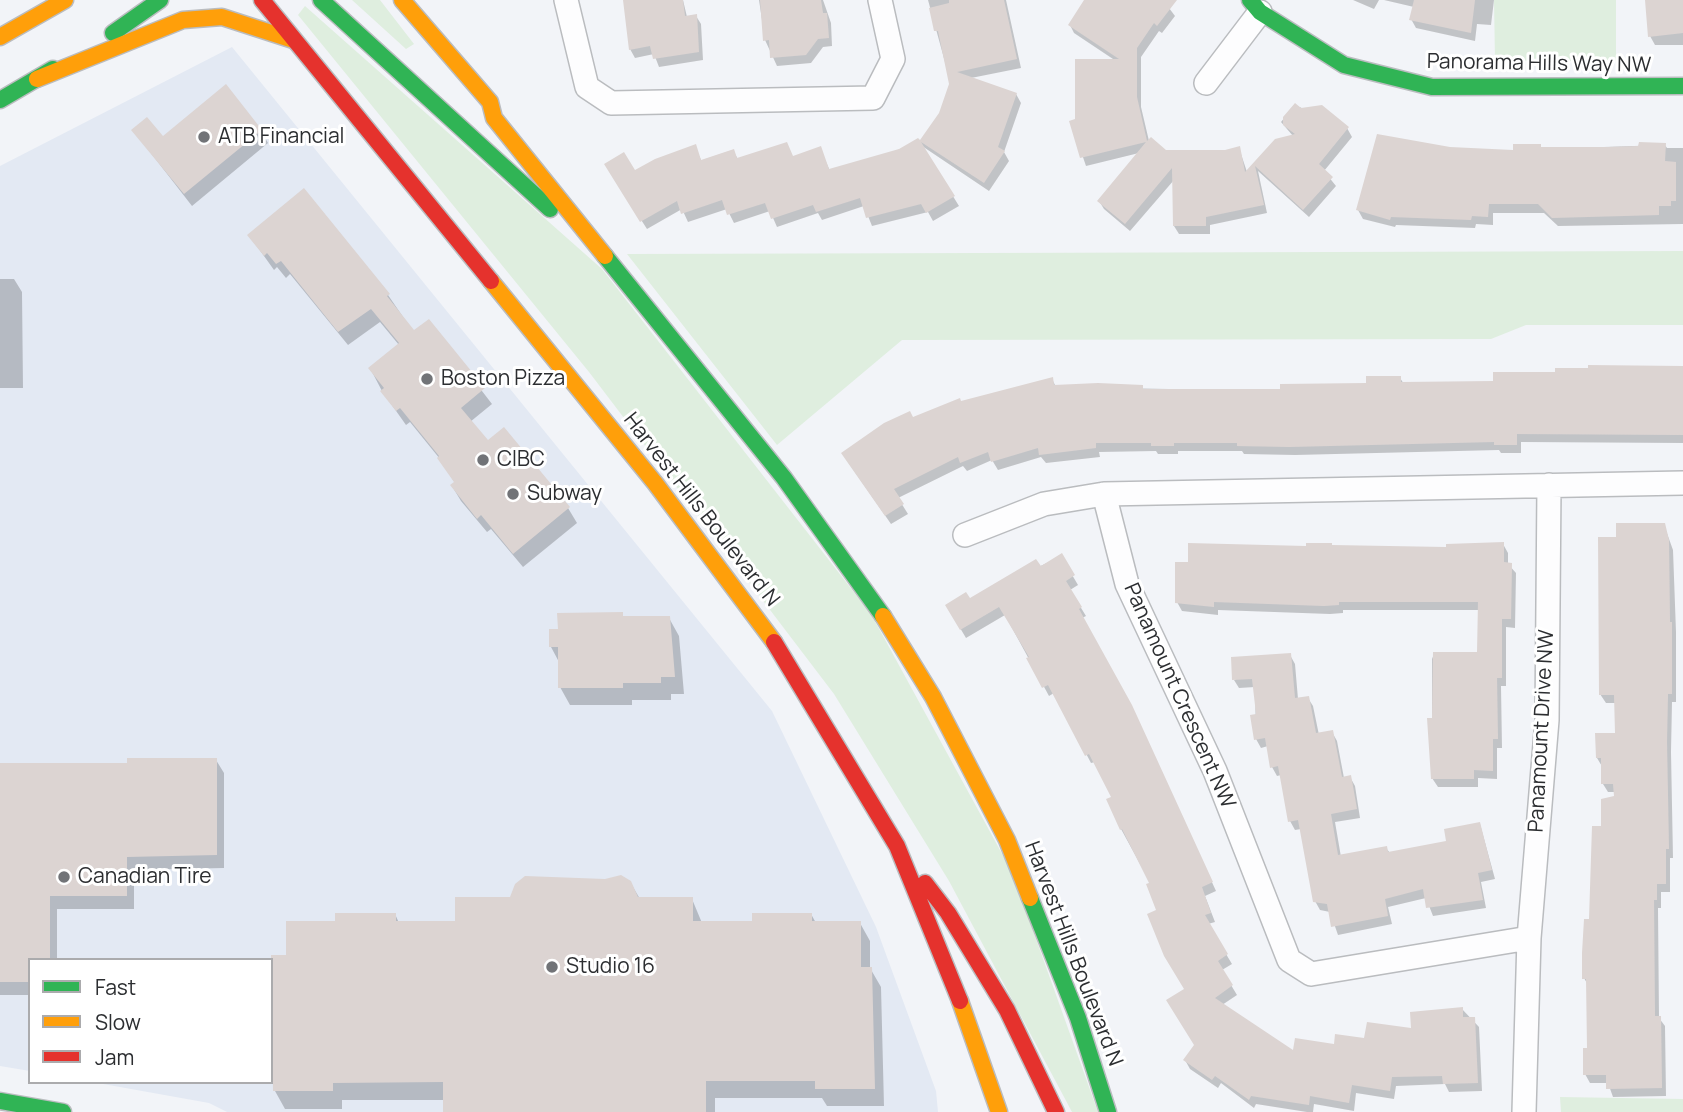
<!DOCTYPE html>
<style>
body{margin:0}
#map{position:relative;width:1683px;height:1112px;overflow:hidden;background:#f2f4f8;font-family:Manrope,sans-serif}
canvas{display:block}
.legend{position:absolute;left:28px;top:958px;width:245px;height:126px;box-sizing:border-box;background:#fff;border:2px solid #ababad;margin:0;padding:9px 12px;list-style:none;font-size:21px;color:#2c2e31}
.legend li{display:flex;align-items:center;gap:14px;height:35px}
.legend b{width:35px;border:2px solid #ababad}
</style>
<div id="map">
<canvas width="1683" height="1112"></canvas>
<ul class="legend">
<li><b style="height:9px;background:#30b455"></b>Fast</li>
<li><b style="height:9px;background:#ff9f0a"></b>Slow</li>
<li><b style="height:9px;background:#e5322d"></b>Jam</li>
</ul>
</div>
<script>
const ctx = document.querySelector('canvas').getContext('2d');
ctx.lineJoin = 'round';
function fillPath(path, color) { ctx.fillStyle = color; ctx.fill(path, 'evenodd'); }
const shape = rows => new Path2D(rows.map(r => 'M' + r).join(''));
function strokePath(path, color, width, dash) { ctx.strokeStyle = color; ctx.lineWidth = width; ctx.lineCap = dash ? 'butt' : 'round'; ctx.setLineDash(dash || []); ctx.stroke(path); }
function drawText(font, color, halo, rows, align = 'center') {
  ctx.font = font + ' Manrope,sans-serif'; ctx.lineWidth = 6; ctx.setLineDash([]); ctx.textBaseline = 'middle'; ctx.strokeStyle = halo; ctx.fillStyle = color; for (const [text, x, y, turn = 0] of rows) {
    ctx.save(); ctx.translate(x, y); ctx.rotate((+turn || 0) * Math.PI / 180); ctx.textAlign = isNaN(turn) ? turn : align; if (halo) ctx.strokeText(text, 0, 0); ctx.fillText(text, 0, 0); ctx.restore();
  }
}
fillPath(shape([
 [232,47,772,711,876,927,936,1091,938,1112,227,1112,209,1103,92,1082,271,1082,271,960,30,960,30,1071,0,1066,0,166]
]), '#e3e9f3');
fillPath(shape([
 [352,0,380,0,414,44,406,49],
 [1494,0,1616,0,1616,61,1495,61],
 [305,6,602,269,871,614,1012,872,1098,1112,1072,1112,949,881,834,694,589,372,298,15],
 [1683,251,1683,325,1526,325,1491,339,902,340,777,445,627,254],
 [1560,1097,1683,1099,1683,1112,1561,1112]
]), '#dfeedf');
fillPath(shape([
 [624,0,683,0,687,17,696,16,701,24,703,60,659,67,654,54,635,58,630,49],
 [759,0,823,0,831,23,832,46,823,47,811,63,777,66,765,40],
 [928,0,1006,0,1021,68,971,78,1016,94,1021,103,1004,152,1009,161,989,191,922,146,959,206,933,221,928,212,872,226,864,206,822,220,818,213,777,227,770,211,734,223,727,209,688,222,682,209,647,229,611,173,634,173,695,147,702,162,733,151,738,159,793,157,820,148,830,171,920,143,940,114,951,84],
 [1086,0,1163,0,1175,16,1162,33,1159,31,1141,57,1141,107,1149,141,1165,152,1225,152,1239,148,1247,172,1276,140,1293,136,1281,122,1295,105,1347,128,1352,137,1324,171,1336,186,1309,217,1258,171,1267,213,1210,225,1210,234,1179,234,1174,226,1174,180,1130,231,1104,209,1099,201,1139,153,1086,166,1071,122,1077,121,1116,61,1074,33,1070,25],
 [1353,0,1379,0,1374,9],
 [1384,0,1494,0,1491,25,1477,24,1475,41,1416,28,1411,19,1414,7],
 [1651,0,1683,0,1683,45,1655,45,1650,36],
 [133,130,162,138,261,131,268,143,192,206],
 [1540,145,1542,149,1665,145,1667,148,1683,148,1683,224,1558,226,1544,213,1493,213,1493,225,1476,224,1475,228,1396,225,1395,227,1363,219,1358,210,1449,148,1514,152],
 [249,235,388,295,414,333,428,321,492,404,470,422,487,442,568,508,577,523,523,567,491,529,487,532,461,501,452,486,455,483,440,459,410,422,406,425,382,391,370,368,399,345,380,322,348,345,290,274,286,278,277,267,274,270],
 [0,279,14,279,22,292,23,388,0,388],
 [1683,369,1683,443,1521,442,1521,453,1501,453,1499,450,1295,455,1244,454,1242,451,1178,451,1178,454,1158,454,1156,451,1099,452,1100,457,1046,463,1041,457,998,470,992,460,967,471,963,466,898,498,908,514,891,524,848,462,913,419,961,403,1052,379,1056,387,1282,391,1367,384,1400,378,1404,384,1495,383],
 [1664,525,1673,550,1676,632,1676,702,1672,702,1671,752,1673,858,1670,858,1670,892,1661,892,1661,908,1658,908,1659,1018,1665,1026,1666,1096,1613,1097,1608,1083,1590,1083,1585,1074,1588,1050,1588,985,1584,978,1603,828,1616,798,1616,792,1608,792,1603,784,1603,768,1597,758,1617,735,1616,703,1606,703,1600,694,1617,539],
 [1503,544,1508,553,1508,564,1516,573,1515,628,1506,627,1506,686,1501,686,1502,748,1497,748,1497,779,1478,778,1478,787,1438,787,1432,778,1432,659,1434,654,1479,654,1479,610,1343,610,1343,613,1330,614,1218,610,1218,615,1182,611,1177,602,1333,547,1447,548],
 [1061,556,1078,585,1070,590,1086,616,1082,618,1136,716,1216,891,1205,896,1215,922,1208,924,1232,964,1222,970,1237,995,1222,1005,1294,1053,1413,1030,1462,1009,1479,1027,1482,1091,1449,1092,1445,1084,1396,1086,1394,1099,1356,1093,1354,1111,1314,1104,1313,1112,1307,1112,1256,1104,1254,1108,1221,1083,1218,1088,1190,1069,1185,1060,1196,1045,1186,990,1151,884,1121,829,1113,798,1095,762,1091,763,1054,693,1049,696,1005,615,966,638,947,606,969,601],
 [624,618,669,618,679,636,684,694,671,694,671,700,632,700,632,705,570,705,560,687,559,662,551,647],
 [1290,655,1295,664,1298,699,1308,698,1313,706,1319,735,1332,732,1337,741,1344,778,1350,777,1355,786,1360,818,1335,822,1341,857,1386,848,1390,853,1448,842,1480,824,1495,879,1481,882,1486,908,1433,916,1426,898,1388,907,1392,924,1338,935,1330,912,1320,910,1315,901,1301,829,1295,830,1290,821,1281,775,1277,776,1272,767,1268,746,1261,748,1256,739,1255,687,1239,688,1234,680],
 [216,760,224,773,224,868,134,870,134,909,57,909,57,960,30,960,30,995,0,995,0,765,129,765],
 [630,882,640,899,692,899,702,923,753,923,811,914,816,923,860,923,870,941,870,968,881,987,884,1106,827,1106,822,1098,715,1098,715,1112,445,1112,445,1100,342,1100,342,1109,285,1109,275,1091,271,957,287,957,337,923,395,914,399,923,457,923,511,899]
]), '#0003');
fillPath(shape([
 [623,0,683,0,685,16,697,14,699,52,653,59,650,46,629,50],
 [760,0,821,0,823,13,827,13,829,38,818,39,806,55,770,58,769,40,763,41],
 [949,0,1004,0,1017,59,957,72,1017,93,998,147,1005,151,984,183,921,142,955,196,926,213,921,204,866,218,860,198,816,212,813,205,771,219,765,203,727,215,722,200,681,214,677,201,640,222,604,164,624,152,635,170,655,159,696,144,701,160,734,149,737,158,787,142,793,156,821,146,829,169,899,149,918,138,920,140,939,113,949,84,938,31,934,31,929,8,949,3],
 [1084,0,1177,0,1157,26,1154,23,1137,48,1137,97,1147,141,1151,137,1166,150,1225,150,1240,146,1245,172,1275,139,1295,134,1283,125,1283,117,1295,103,1301,108,1322,105,1349,127,1319,164,1333,177,1303,210,1255,166,1264,205,1206,217,1206,226,1173,226,1172,168,1125,224,1097,201,1146,142,1080,158,1069,121,1075,119,1075,59,1119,59,1068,25],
 [1414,0,1475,0,1471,33,1409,20],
 [1645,0,1683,0,1683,33,1648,37],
 [226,84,262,130,184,194,131,130,147,117,163,136],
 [1377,134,1450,147,1513,150,1513,144,1541,144,1541,147,1608,147,1638,146,1639,142,1666,143,1665,161,1676,162,1676,201,1671,201,1671,206,1659,206,1659,215,1552,218,1538,204,1489,204,1488,217,1472,216,1471,220,1391,217,1390,220,1356,210],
 [304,188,390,294,387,296,414,330,429,319,485,388,461,408,488,440,504,427,570,507,513,554,481,515,477,519,450,485,454,482,437,458,439,456,400,408,396,411,380,391,384,388,368,368,399,343,371,309,338,332,281,261,276,264,267,253,264,256,247,235],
 [1588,365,1683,366,1683,435,1517,434,1517,445,1494,445,1494,442,1289,447,1237,446,1237,443,1174,443,1174,446,1151,446,1151,443,1096,443,1096,448,1039,455,1038,448,991,462,988,452,960,463,958,457,894,489,904,504,885,516,841,453,884,423,910,411,913,417,960,398,961,401,1053,377,1054,385,1098,383,1143,385,1143,389,1280,389,1280,384,1366,383,1366,376,1401,376,1401,382,1493,381,1493,372,1555,372,1555,368,1588,368],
 [1616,523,1665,523,1669,540,1670,622,1672,622,1672,694,1668,694,1667,742,1669,849,1666,849,1666,884,1657,884,1657,900,1654,900,1655,1016,1661,1016,1662,1088,1606,1089,1606,1075,1583,1075,1583,1048,1587,1048,1586,979,1582,979,1582,953,1584,919,1589,919,1592,826,1601,826,1601,799,1614,796,1613,784,1601,784,1601,758,1596,758,1595,733,1615,733,1614,695,1599,695,1598,537,1616,537],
 [1504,542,1504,562,1512,563,1511,619,1502,619,1502,678,1497,678,1498,739,1493,739,1493,771,1474,770,1474,779,1431,779,1427,718,1432,718,1433,652,1477,652,1478,602,1339,602,1339,605,1324,606,1214,602,1214,607,1175,603,1175,562,1188,562,1188,543,1306,546,1306,543,1332,543,1332,545,1446,547,1446,544],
 [1062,553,1075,575,1066,581,1082,607,1079,609,1132,705,1213,882,1202,887,1211,913,1205,915,1228,954,1218,961,1233,985,1215,998,1293,1050,1295,1038,1334,1044,1335,1034,1364,1038,1367,1022,1411,1028,1410,1012,1463,1007,1463,1017,1475,1017,1478,1083,1443,1084,1442,1076,1392,1077,1390,1091,1352,1085,1349,1103,1310,1096,1309,1105,1251,1096,1249,1100,1215,1076,1212,1080,1183,1060,1194,1045,1166,1000,1184,989,1164,956,1147,914,1156,910,1146,884,1149,883,1122,829,1120,830,1106,799,1111,797,1089,754,1085,756,1048,685,1042,688,1026,658,1029,657,999,607,960,630,945,605,966,592,970,598,1036,559,1041,566],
 [623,612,623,616,670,616,675,677,661,677,661,683,623,683,623,688,558,688,558,647,549,647,549,629,558,629,557,613],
 [1291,653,1295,698,1309,696,1316,733,1333,730,1342,777,1351,775,1357,809,1331,814,1338,855,1387,846,1388,852,1446,841,1444,829,1480,822,1492,870,1478,873,1483,900,1426,908,1423,889,1385,899,1388,916,1331,927,1327,904,1313,902,1298,820,1288,822,1278,766,1270,768,1265,738,1254,740,1250,715,1256,714,1252,679,1232,680,1231,657],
 [127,758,217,758,217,855,127,857,127,896,50,896,50,960,30,960,30,982,0,982,0,763,127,763],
 [621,875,631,881,638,897,693,897,693,921,752,921,752,913,812,913,812,921,861,921,861,967,872,967,875,1089,815,1089,815,1081,706,1081,706,1112,443,1112,443,1082,333,1083,333,1091,273,1091,271,955,286,955,286,921,335,921,335,913,396,913,396,921,455,921,455,897,510,897,515,884,525,876,605,879]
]), '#dcd4d2');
const street = shape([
 [566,0,587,87,611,103,873,98,893,59,880,0],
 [1206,83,1260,12],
 [1104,494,1127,584,1215,771,1289,960,1311,974,1529,938],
 [965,535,1044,504,1104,494,1683,483],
 [1524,1112,1529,938,1547,720,1549,485]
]);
const fast = shape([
 [321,0,550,209],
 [1250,0,1260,12,1344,65,1432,87,1683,86],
 [113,33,160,0],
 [0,100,53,69],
 [605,256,784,478,883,616],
 [1030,898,1078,1018,1108,1112],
 [0,1101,63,1112]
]);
const slow = shape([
 [402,0,490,102,494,118,605,256],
 [0,37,65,0],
 [37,79,183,20,222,17,293,40],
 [491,281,655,483,774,642],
 [883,616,933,697,1007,840,1030,898],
 [960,1001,999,1112]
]);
const jam = shape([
 [262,0,491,281],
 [774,642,897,846,960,1001],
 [925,883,948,913,1007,1010,1056,1112]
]);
strokePath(street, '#babcbf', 26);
strokePath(fast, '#babcbf', 19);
strokePath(slow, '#babcbf', 19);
strokePath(jam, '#babcbf', 19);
strokePath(street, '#fdfdfe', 23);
strokePath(fast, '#30b455', 16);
strokePath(slow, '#ff9f0a', 16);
strokePath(jam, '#e5322d', 16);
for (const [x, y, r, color] of [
 [204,137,7,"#717377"],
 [427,379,7,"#717377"],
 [483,460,7,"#717377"],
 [513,494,7,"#717377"],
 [64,877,7,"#717377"],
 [552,967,7,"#717377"]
]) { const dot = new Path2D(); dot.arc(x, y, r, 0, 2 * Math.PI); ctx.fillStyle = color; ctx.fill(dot); strokePath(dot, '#fff', 2.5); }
drawText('21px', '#2c2e31', '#fff', [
 ["Panorama Hills Way NW",1539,64,1],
 ["Harvest Hills Boulevard N",701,510,52],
 ["Panamount Crescent NW",1179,696,66],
 ["Panamount Drive NW",1542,731,-87],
 ["Harvest Hills Boulevard N",1073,954,69]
]);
drawText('21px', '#2c2e31', '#fff', [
 ["ATB Financial",218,137],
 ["Boston Pizza",441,379],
 ["CIBC",497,460],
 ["Subway",527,494],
 ["Canadian Tire",78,877],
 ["Studio 16",566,967]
], 'left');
</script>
